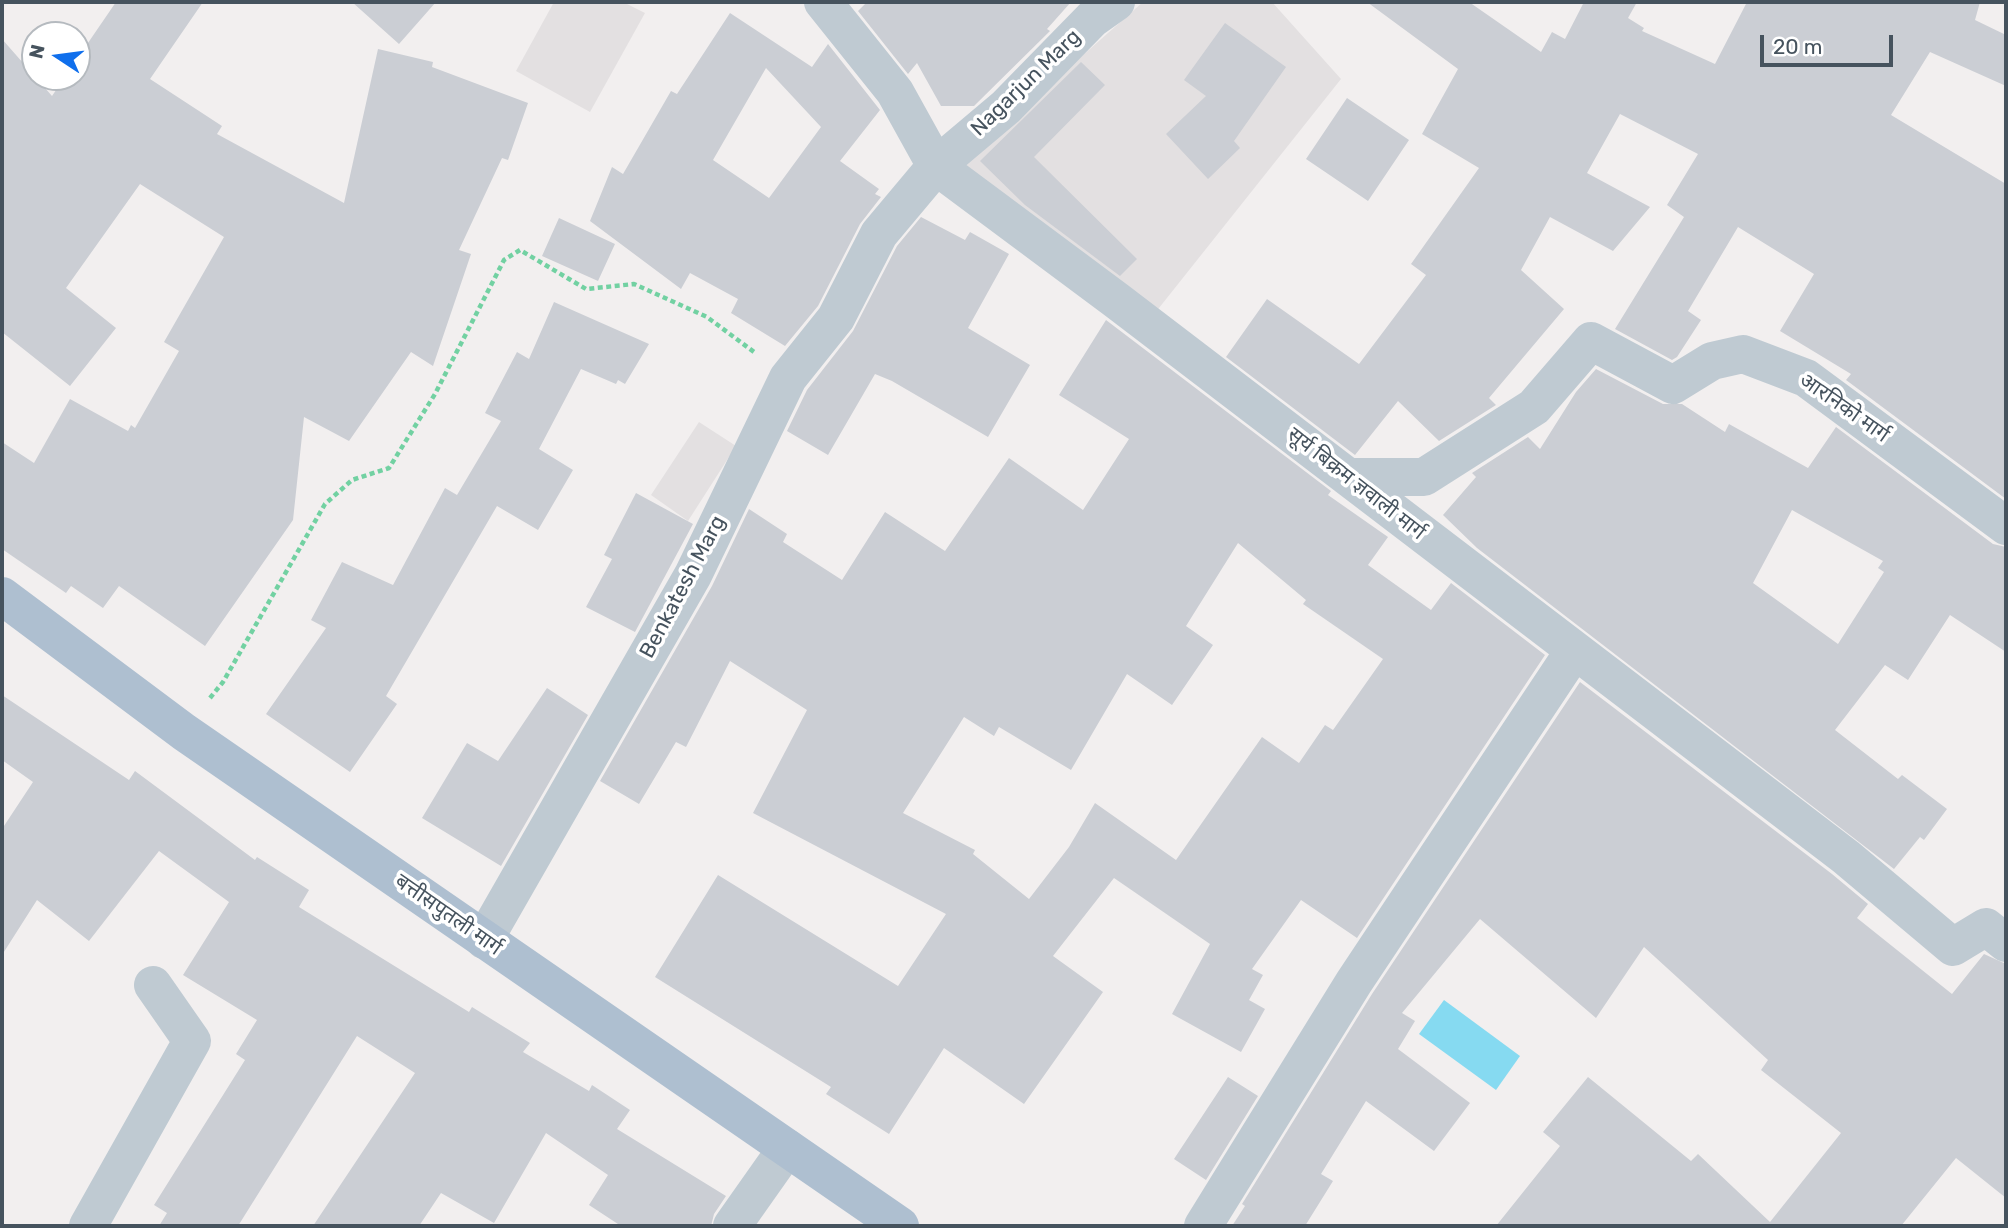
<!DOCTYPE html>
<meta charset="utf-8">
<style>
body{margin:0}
#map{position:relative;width:2008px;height:1228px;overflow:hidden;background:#f2efef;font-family:Rubik,sans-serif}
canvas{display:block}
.frame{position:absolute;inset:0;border:4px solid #46535e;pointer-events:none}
.north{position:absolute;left:21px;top:21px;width:70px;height:70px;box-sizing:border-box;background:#fff;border:2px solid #b5babf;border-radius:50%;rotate:283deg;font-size:19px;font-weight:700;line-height:28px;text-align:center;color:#46535e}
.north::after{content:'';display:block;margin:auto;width:24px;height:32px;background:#106fec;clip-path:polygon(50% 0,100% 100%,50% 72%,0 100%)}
.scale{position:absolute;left:1760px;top:35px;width:133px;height:32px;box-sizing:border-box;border:4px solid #46535e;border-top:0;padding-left:9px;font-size:21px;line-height:24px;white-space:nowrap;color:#46535e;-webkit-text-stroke:5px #fff;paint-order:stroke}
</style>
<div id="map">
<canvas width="2008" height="1228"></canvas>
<div class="frame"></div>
<div class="north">N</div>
<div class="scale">20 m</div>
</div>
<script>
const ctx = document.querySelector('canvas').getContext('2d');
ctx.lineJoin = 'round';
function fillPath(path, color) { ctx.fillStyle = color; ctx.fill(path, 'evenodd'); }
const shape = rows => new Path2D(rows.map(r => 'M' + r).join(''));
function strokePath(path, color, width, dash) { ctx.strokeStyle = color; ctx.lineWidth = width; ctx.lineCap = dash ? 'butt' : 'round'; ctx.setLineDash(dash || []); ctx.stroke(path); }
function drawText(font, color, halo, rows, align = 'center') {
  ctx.font = font + ' Rubik,"Noto Sans Devanagari",sans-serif'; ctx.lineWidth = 7; ctx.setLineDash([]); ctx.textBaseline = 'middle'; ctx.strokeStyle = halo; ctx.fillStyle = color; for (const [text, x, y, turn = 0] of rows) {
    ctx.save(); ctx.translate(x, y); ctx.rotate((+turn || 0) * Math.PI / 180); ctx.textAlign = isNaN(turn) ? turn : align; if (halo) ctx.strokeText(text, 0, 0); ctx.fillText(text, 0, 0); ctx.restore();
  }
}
fillPath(shape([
 [554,2,623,2,645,13,590,112,516,71],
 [1143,2,1272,2,1341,79,1155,313,960,164],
 [699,422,736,446,688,521,651,495]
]), '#e3e0e1');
fillPath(shape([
 [1444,1000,1520,1056,1496,1090,1419,1034]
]), '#86daf1');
fillPath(shape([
 [116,2,203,2,150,79,222,126,217,134,344,203,378,49,433,62,432,67,528,103,508,160,502,158,459,250,471,254,433,366,411,352,349,441,304,417,293,520,205,646,119,586,103,608,71,586,66,593,2,549,2,442,34,463,70,399,128,431,131,425,135,428,179,351,164,342,224,237,140,184,66,288,116,328,70,386,2,332,2,39,52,96,65,77,77,77,77,59],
 [352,2,436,2,399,44],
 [867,2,1071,2,1047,29,1050,31,974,106,941,106,917,63,908,74,858,11],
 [1367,2,1469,2,1541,52,1552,32,1565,39,1584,2,1637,2,1628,18,1644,28,1642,31,1715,64,1747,2,1980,2,1975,20,2006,35,2006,86,1930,52,1891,115,2006,184,2006,499,1846,380,1851,374,1780,331,1814,274,1738,227,1688,311,1701,320,1677,357,1672,360,1615,329,1684,217,1667,205,1698,154,1620,114,1587,173,1650,207,1613,251,1550,217,1521,270,1564,309,1489,398,1496,405,1439,441,1398,401,1355,455,1226,357,1267,299,1359,364,1426,275,1411,264,1479,168,1422,134,1458,69],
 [730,13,812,67,828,44,880,110,840,161,879,189,875,194,881,197,860,224,818,306,785,346,731,313,738,299,690,273,681,289,590,221,612,167,623,174,671,91,677,94],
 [766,68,821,127,769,198,713,160],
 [1225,23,1286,67,1234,141,1240,148,1208,179,1166,134,1206,96,1184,80],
 [1081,62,1105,85,1034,157,1137,259,1120,276,1025,205,980,161],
 [1347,98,1409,140,1368,201,1306,159],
 [921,217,965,240,970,232,1009,254,968,328,1030,365,988,437,892,381,875,374,828,455,787,431,807,390,853,331,897,246],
 [559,218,615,244,598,281,542,256],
 [554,302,649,344,625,384,618,380,616,384,581,369,539,449,573,470,538,530,497,506,386,696,397,704,350,772,266,714,326,628,311,620,342,562,393,585,445,488,457,495,501,421,485,413,517,352,529,359],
 [1106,320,1331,491,1328,495,1388,537,1368,565,1431,610,1451,583,1545,655,1357,938,1301,900,1252,969,1263,975,1249,1000,1265,1009,1241,1052,1172,1014,1210,944,1114,878,1053,956,1103,992,1024,1104,944,1048,889,1134,826,1094,831,1087,655,977,718,875,898,986,946,914,753,813,807,710,730,661,686,747,676,742,639,804,600,781,712,586,749,509,787,534,783,542,842,580,885,512,945,551,1009,458,1083,510,1129,439,1059,395],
 [1238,543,1306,600,1303,604,1383,659,1333,730,1325,725,1299,763,1262,737,1176,860,1095,803,1069,847,1029,899,973,854,975,850,903,813,964,717,994,736,999,727,1071,770,1127,674,1172,705,1213,645,1186,626],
 [1596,369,1663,404,1682,404,1725,432,1729,424,1808,468,1836,427,1993,544,2006,547,2006,652,1950,615,1908,680,1885,665,1835,730,1898,779,1902,775,1947,809,1924,840,1920,837,1894,869,1477,548,1443,515,1476,477,1472,473,1528,437,1540,449,1576,392],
 [1792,510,1883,561,1878,568,1884,572,1838,644,1753,583],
 [636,493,693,524,635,632,586,607,612,559,604,555],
 [1580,682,1832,874,1868,904,1857,918,1952,994,1984,954,2006,964,2006,1198,1956,1158,1901,1226,1496,1226,1560,1146,1543,1132,1588,1077,1691,1161,1698,1154,1770,1222,1841,1133,1761,1070,1768,1060,1644,947,1596,1018,1480,919,1402,1013,1415,1021,1398,1049,1470,1103,1434,1151,1366,1101,1321,1174,1333,1181,1305,1226,1232,1226,1245,1206,1242,1204,1372,994],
 [547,688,588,715,501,866,422,818,467,743,498,761],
 [2,695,129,780,135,771,255,860,257,857,309,890,299,907,469,1012,472,1007,530,1043,523,1052,589,1091,592,1085,630,1110,617,1129,726,1196,714,1214,711,1226,621,1226,589,1205,608,1175,546,1133,494,1223,441,1193,419,1226,313,1226,415,1073,357,1036,238,1226,159,1226,167,1213,154,1205,245,1060,236,1054,257,1020,183,975,229,902,159,851,89,941,37,900,2,955,2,829,33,782,2,760],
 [1228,1077,1258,1096,1206,1180,1174,1159]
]), '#cbced4');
strokePath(shape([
 [210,698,223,682,325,504,352,480,389,468,435,394,504,260,520,250,586,289,634,284,707,317,754,352]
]), '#72d1a2', 4.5, [5, 3.5]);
strokePath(shape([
 [823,2,895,92,936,166,1006,107,1092,19,1116,2],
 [1349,477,1424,477,1534,407,1591,341,1673,385,1712,361,1743,354,1806,378,2006,526],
 [484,940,693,575,788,378,836,318,879,234,936,166,1116,300,1846,857,1953,947,1986,927,2006,943],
 [88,1226,192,1041,153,985],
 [732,1226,787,1148],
 [1203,1226,1354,982,1574,651]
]), '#bfcad2', 38);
strokePath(shape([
 [2,596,184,732,900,1226]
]), '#aebfd0', 38);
drawText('21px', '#46535e', '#fff', [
 ["Nagarjun Marg",1026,83,-44],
 ["आरनिको मार्ग",1844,408,35],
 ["सूर्य बिक्रम ज्ञवाली मार्ग",1356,484,38],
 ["Benkatesh Marg",683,587,-62],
 ["बत्तीसपुतली मार्ग",448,915,35]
]);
</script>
